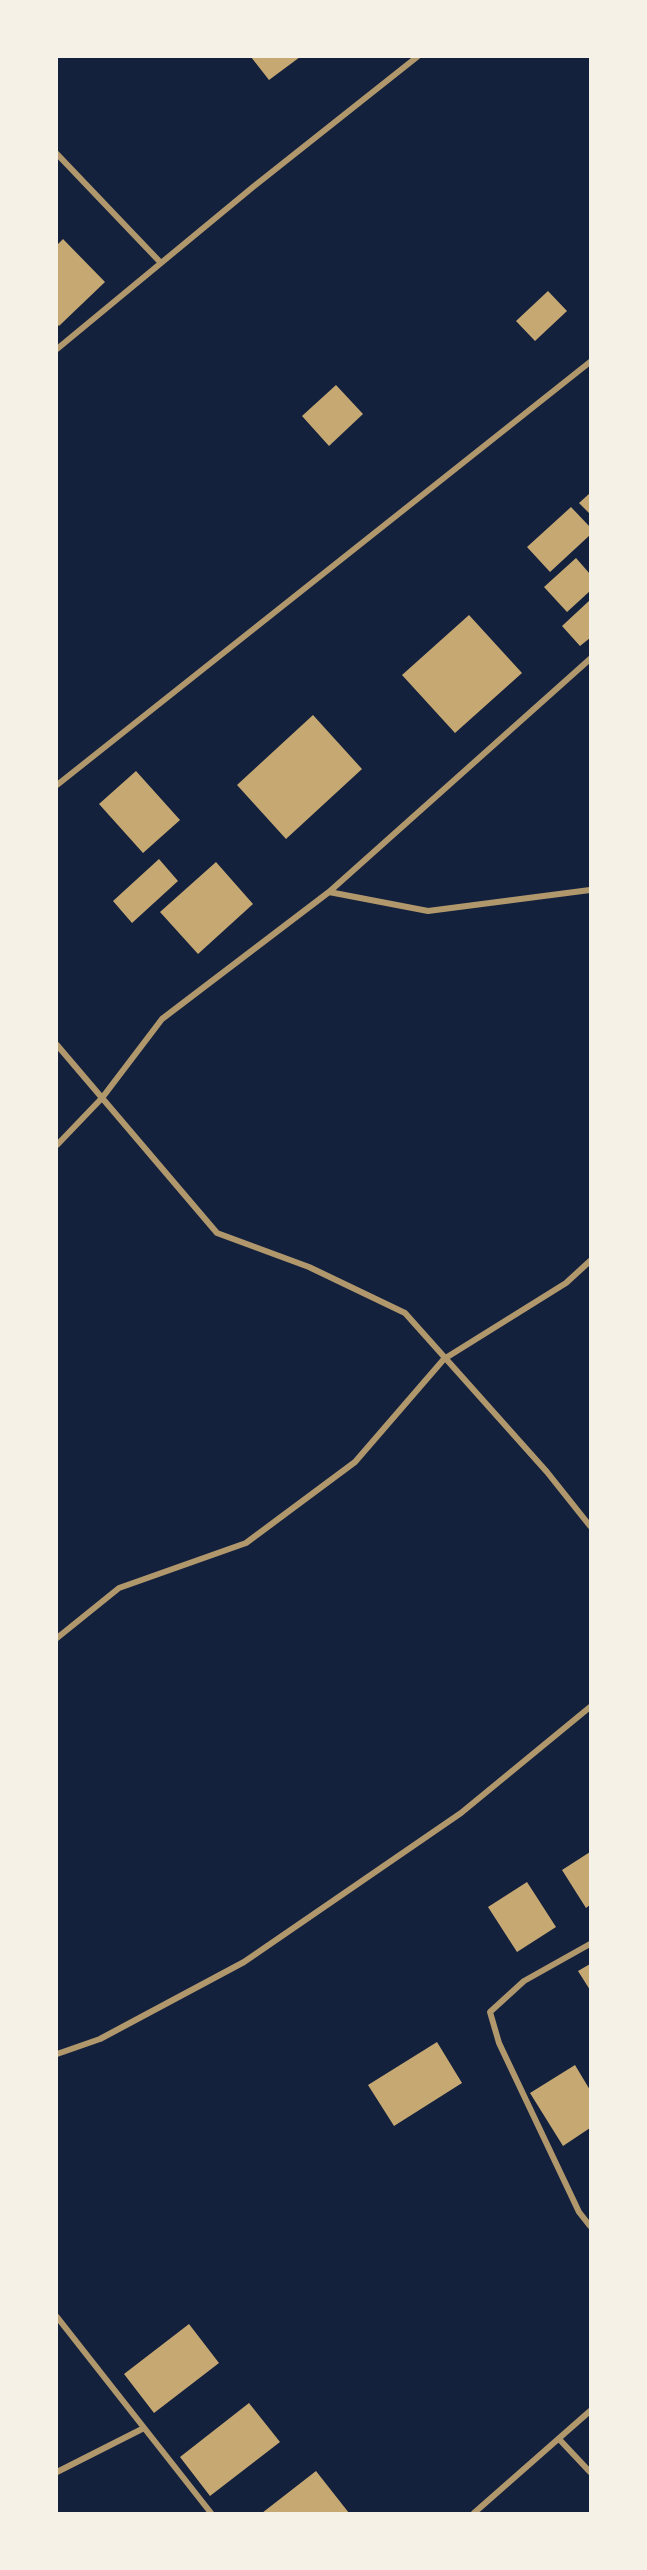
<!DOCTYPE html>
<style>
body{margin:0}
#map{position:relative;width:647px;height:2570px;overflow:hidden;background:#14213d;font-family:"Roboto Condensed",sans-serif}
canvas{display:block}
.frame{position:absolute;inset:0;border:58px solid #f6f1e7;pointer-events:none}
</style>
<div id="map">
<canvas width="647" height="2570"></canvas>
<div class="frame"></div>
</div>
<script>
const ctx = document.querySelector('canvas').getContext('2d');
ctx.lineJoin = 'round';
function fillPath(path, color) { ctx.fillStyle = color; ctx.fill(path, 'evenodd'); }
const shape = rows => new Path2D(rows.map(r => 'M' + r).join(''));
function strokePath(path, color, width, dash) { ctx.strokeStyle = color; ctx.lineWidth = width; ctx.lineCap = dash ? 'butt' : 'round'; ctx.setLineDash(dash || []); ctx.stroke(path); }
fillPath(shape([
 [251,57,300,57,269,80],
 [63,239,105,282,59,326,57,324,57,245],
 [548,291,567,311,535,341,516,321],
 [336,385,363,414,329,446,302,416],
 [590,493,590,514,579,503],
 [571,507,590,527,590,535,550,572,527,547],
 [576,558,590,574,590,591,567,612,544,587],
 [590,600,590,638,580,646,562,626],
 [469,615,522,673,455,733,402,675],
 [313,715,362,769,286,839,237,785],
 [136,771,180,820,143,853,99,804],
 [159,859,178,881,132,923,113,901],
 [216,862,253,904,198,954,160,912],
 [590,1852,590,1905,586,1908,562,1870],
 [527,1882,556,1927,517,1952,488,1907],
 [590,1964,590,1990,578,1971],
 [437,2042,462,2083,394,2126,368,2085],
 [575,2065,590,2090,590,2128,563,2146,530,2093],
 [189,2324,219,2363,154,2413,124,2374],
 [249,2403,280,2442,210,2496,180,2457],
 [316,2471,349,2513,262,2513]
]), '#c6a872');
strokePath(shape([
 [57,154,161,263],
 [57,349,253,187,417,57],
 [57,785,590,362],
 [329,892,590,659],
 [57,1045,217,1233,309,1267,405,1313,547,1472,590,1526],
 [57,1145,102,1098,162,1019,329,892,428,911,590,890],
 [57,1638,119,1588,246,1543,355,1462,444,1359,566,1283,590,1261],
 [590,1944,524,1981,490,2012,499,2043,579,2212,590,2226],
 [57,2054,100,2039,244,1962,461,1813,590,1707],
 [57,2317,211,2513],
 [559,2439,590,2472],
 [57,2472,144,2428],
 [474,2513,590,2411]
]), '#b1986c', 6);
</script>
